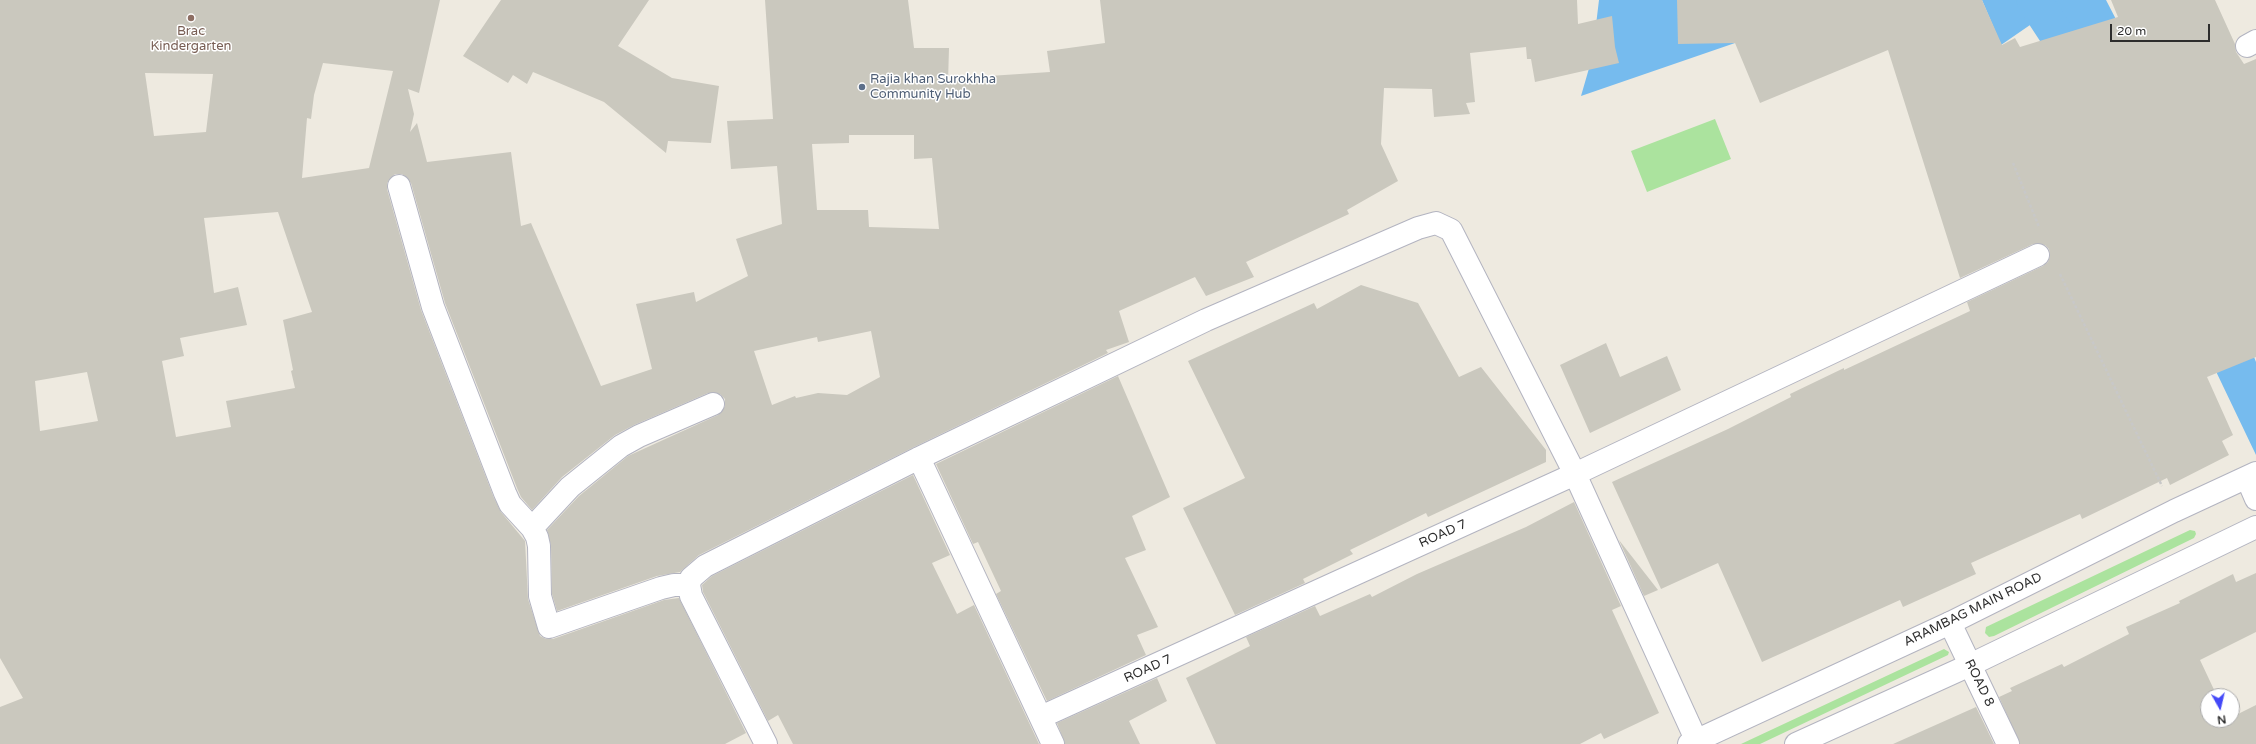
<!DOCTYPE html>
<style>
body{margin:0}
#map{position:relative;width:2256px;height:744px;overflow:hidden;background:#eeeae0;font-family:"Varela Round",sans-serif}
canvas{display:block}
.north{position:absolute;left:2200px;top:688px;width:40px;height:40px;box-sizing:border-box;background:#fff;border:1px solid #ababab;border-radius:50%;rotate:172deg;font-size:11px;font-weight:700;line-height:16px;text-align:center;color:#2d2d2d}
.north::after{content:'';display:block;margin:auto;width:14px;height:18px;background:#4449f8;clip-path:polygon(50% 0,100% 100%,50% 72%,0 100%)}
.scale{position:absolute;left:2110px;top:24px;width:100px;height:18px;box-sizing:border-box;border:2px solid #2d2d2d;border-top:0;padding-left:5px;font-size:12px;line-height:14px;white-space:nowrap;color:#2d2d2d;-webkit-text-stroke:3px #fff;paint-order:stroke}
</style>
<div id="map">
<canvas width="2256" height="744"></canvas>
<div class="north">N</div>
<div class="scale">20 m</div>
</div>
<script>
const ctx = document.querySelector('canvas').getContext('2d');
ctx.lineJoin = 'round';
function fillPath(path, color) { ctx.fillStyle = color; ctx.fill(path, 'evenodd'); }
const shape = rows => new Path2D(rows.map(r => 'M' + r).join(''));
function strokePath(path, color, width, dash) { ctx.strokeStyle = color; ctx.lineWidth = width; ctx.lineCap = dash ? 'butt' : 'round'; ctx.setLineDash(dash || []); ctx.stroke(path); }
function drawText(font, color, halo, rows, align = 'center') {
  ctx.font = font + ' "Varela Round",sans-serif'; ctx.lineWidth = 3; ctx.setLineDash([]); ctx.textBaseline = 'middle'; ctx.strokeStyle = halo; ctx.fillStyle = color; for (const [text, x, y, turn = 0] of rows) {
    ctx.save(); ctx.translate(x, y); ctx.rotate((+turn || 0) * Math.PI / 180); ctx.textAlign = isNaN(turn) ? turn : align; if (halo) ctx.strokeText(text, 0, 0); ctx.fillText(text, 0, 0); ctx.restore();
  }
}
fillPath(shape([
 [1715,119,1731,159,1647,192,1631,151],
 [2190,530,2195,531,2196,534,2194,538,1994,636,1989,637,1985,633,1986,627],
 [1944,649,1949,652,1948,655,1760,744,1741,744]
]), '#abe39e');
fillPath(shape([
 [1599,0,1831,0,1735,43,1581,96,1592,58],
 [1982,0,2106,0,2135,56,2256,362,2256,455,2200,338,2077,108,2046,14,2001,45]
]), '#76bbee');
strokePath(shape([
 [2034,0,2074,61]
]), '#76bbee', 35);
fillPath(shape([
 [0,0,440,0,419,93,408,89,414,114,410,132,417,123,427,162,511,152,521,226,531,223,601,386,652,369,636,304,694,292,696,302,748,276,736,239,782,224,777,166,731,169,727,121,773,119,765,0,908,0,914,48,949,48,948,82,989,76,1050,72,1047,51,1105,43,1100,0,1577,0,1578,24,1612,16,1615,47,1619,63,1535,82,1531,59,1527,59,1526,47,1470,53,1475,102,1466,103,1470,114,1434,117,1432,89,1384,88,1381,144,1398,181,1347,210,1349,214,1246,262,1254,277,1206,296,1195,277,1119,311,1129,342,1106,350,1108,353,914,447,699,555,680,572,657,576,557,611,552,594,551,546,547,530,579,496,628,456,718,415,725,406,725,399,720,394,708,393,634,425,615,435,562,477,532,510,521,497,517,488,445,303,411,183,402,174,395,174,387,183,387,189,421,310,494,498,501,512,525,541,528,599,540,636,546,639,553,639,664,600,679,598,746,733,725,744,0,744,0,707,23,698,0,658],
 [323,63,393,71,369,168,302,178,307,118,311,119,314,95],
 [145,73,213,74,206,132,154,136],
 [849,135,914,135,914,159,932,158,939,229,869,227,868,210,817,210,812,144,849,143],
 [278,212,312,312,283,320,293,370,291,371,295,388,226,401,231,427,176,437,162,361,184,356,180,338,247,325,238,287,214,293,204,218],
 [871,331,880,377,847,395,818,393,796,398,795,396,772,405,754,351,817,337,818,342],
 [87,372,98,421,40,431,35,381],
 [501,0,649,0,618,46,672,78,719,86,711,143,668,141,666,153,604,102,533,72,527,84,513,75,508,83,463,56],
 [1677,0,1982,0,2002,45,2015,38,2020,47,2118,17,2111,0,2215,0,2235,44,2236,52,2244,64,2256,59,2256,357,2207,377,2233,435,2222,441,2229,455,2170,485,2167,478,2082,519,2080,514,1971,563,1976,574,1903,607,1900,600,1762,662,1718,563,1661,589,1612,482,1728,429,1791,397,1790,394,1844,368,1844,370,1970,311,1967,302,2043,266,2048,262,2050,256,2049,249,2045,245,2033,244,1960,278,1888,50,1760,103,1735,43,1678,44],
 [1361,285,1418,303,1459,377,1481,367,1546,450,1546,462,1428,517,1426,513,1350,550,1353,554,1303,579,1305,583,1235,615,1183,508,1245,478,1188,361,1314,303,1317,309],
 [1606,343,1620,377,1667,356,1681,390,1590,433,1560,365],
 [1118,376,1170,497,1132,516,1146,550,1125,558,1158,627,1137,635,1146,655,1047,701,996,594,1001,591,978,542,973,544,936,464],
 [913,475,950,555,932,563,957,614,974,605,1039,744,793,744,778,715,768,721,703,592,702,585,712,576],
 [1574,502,1621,606,1612,610,1659,713,1604,739,1601,733,1580,744,1216,744,1186,678,1250,646,1246,637,1315,606,1320,616,1370,594,1372,597,1417,574,1526,527],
 [1619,540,1658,590,1644,596],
 [2256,573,2256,632,2200,660,2217,696,2208,696,2208,720,2232,720,2232,717,2256,705,2256,744,2020,744,1999,697,2012,691,2010,688,2062,664,2064,667,2129,634,2126,627,2180,603,2179,601,2233,574,2236,582],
 [1157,678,1167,701,1129,721,1140,744,1065,744,1057,723],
 [1976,707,1994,744,1893,744]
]), '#cac8be');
const minor = shape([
 [2247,46,2256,41],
 [399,186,433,307,505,493,510,504,532,528,537,537,539,546,540,596,549,627,661,588,674,585,689,585],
 [919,458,1053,744],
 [532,528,570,487,621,446,639,436,713,404],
 [1950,623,2008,744],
 [1041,717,1575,474,1698,744],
 [766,744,691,596,689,585,691,578,705,566,919,458,1206,320,1418,228,1436,223,1451,230,1575,474,2038,255]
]);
const tertiary = shape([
 [2247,478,2256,499],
 [1689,744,1950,623,2174,511,2256,473],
 [1796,744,1970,665,2256,527]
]);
strokePath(minor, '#b3b4c0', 24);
strokePath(tertiary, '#b3b4c0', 24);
strokePath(shape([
 [2013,163,2039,227],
 [2060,274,2162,486]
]), '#c8c8c8', 2.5, [3, 2]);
strokePath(minor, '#fff', 22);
strokePath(tertiary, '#fff', 22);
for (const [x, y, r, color] of [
 [191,18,4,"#8d6e63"],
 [862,87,4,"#5c6f8a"]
]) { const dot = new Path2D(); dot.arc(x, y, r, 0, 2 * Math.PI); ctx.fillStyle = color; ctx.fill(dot); strokePath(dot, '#fff', 1.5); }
drawText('13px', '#785e54', '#fff', [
 ["Brac",191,32],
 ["Kindergarten",191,47]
]);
drawText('13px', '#4e5e75', '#fff', [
 ["Rajia khan Surokhha",870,80],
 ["Community Hub",870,95]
], 'left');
drawText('13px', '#2d2d2d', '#fff', [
 ["ROAD 7",1443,534,-24],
 ["ARAMBAG MAIN ROAD",1973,610,-26],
 ["ROAD 7",1148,669,-24],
 ["ROAD 8",1979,683,64]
]);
</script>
